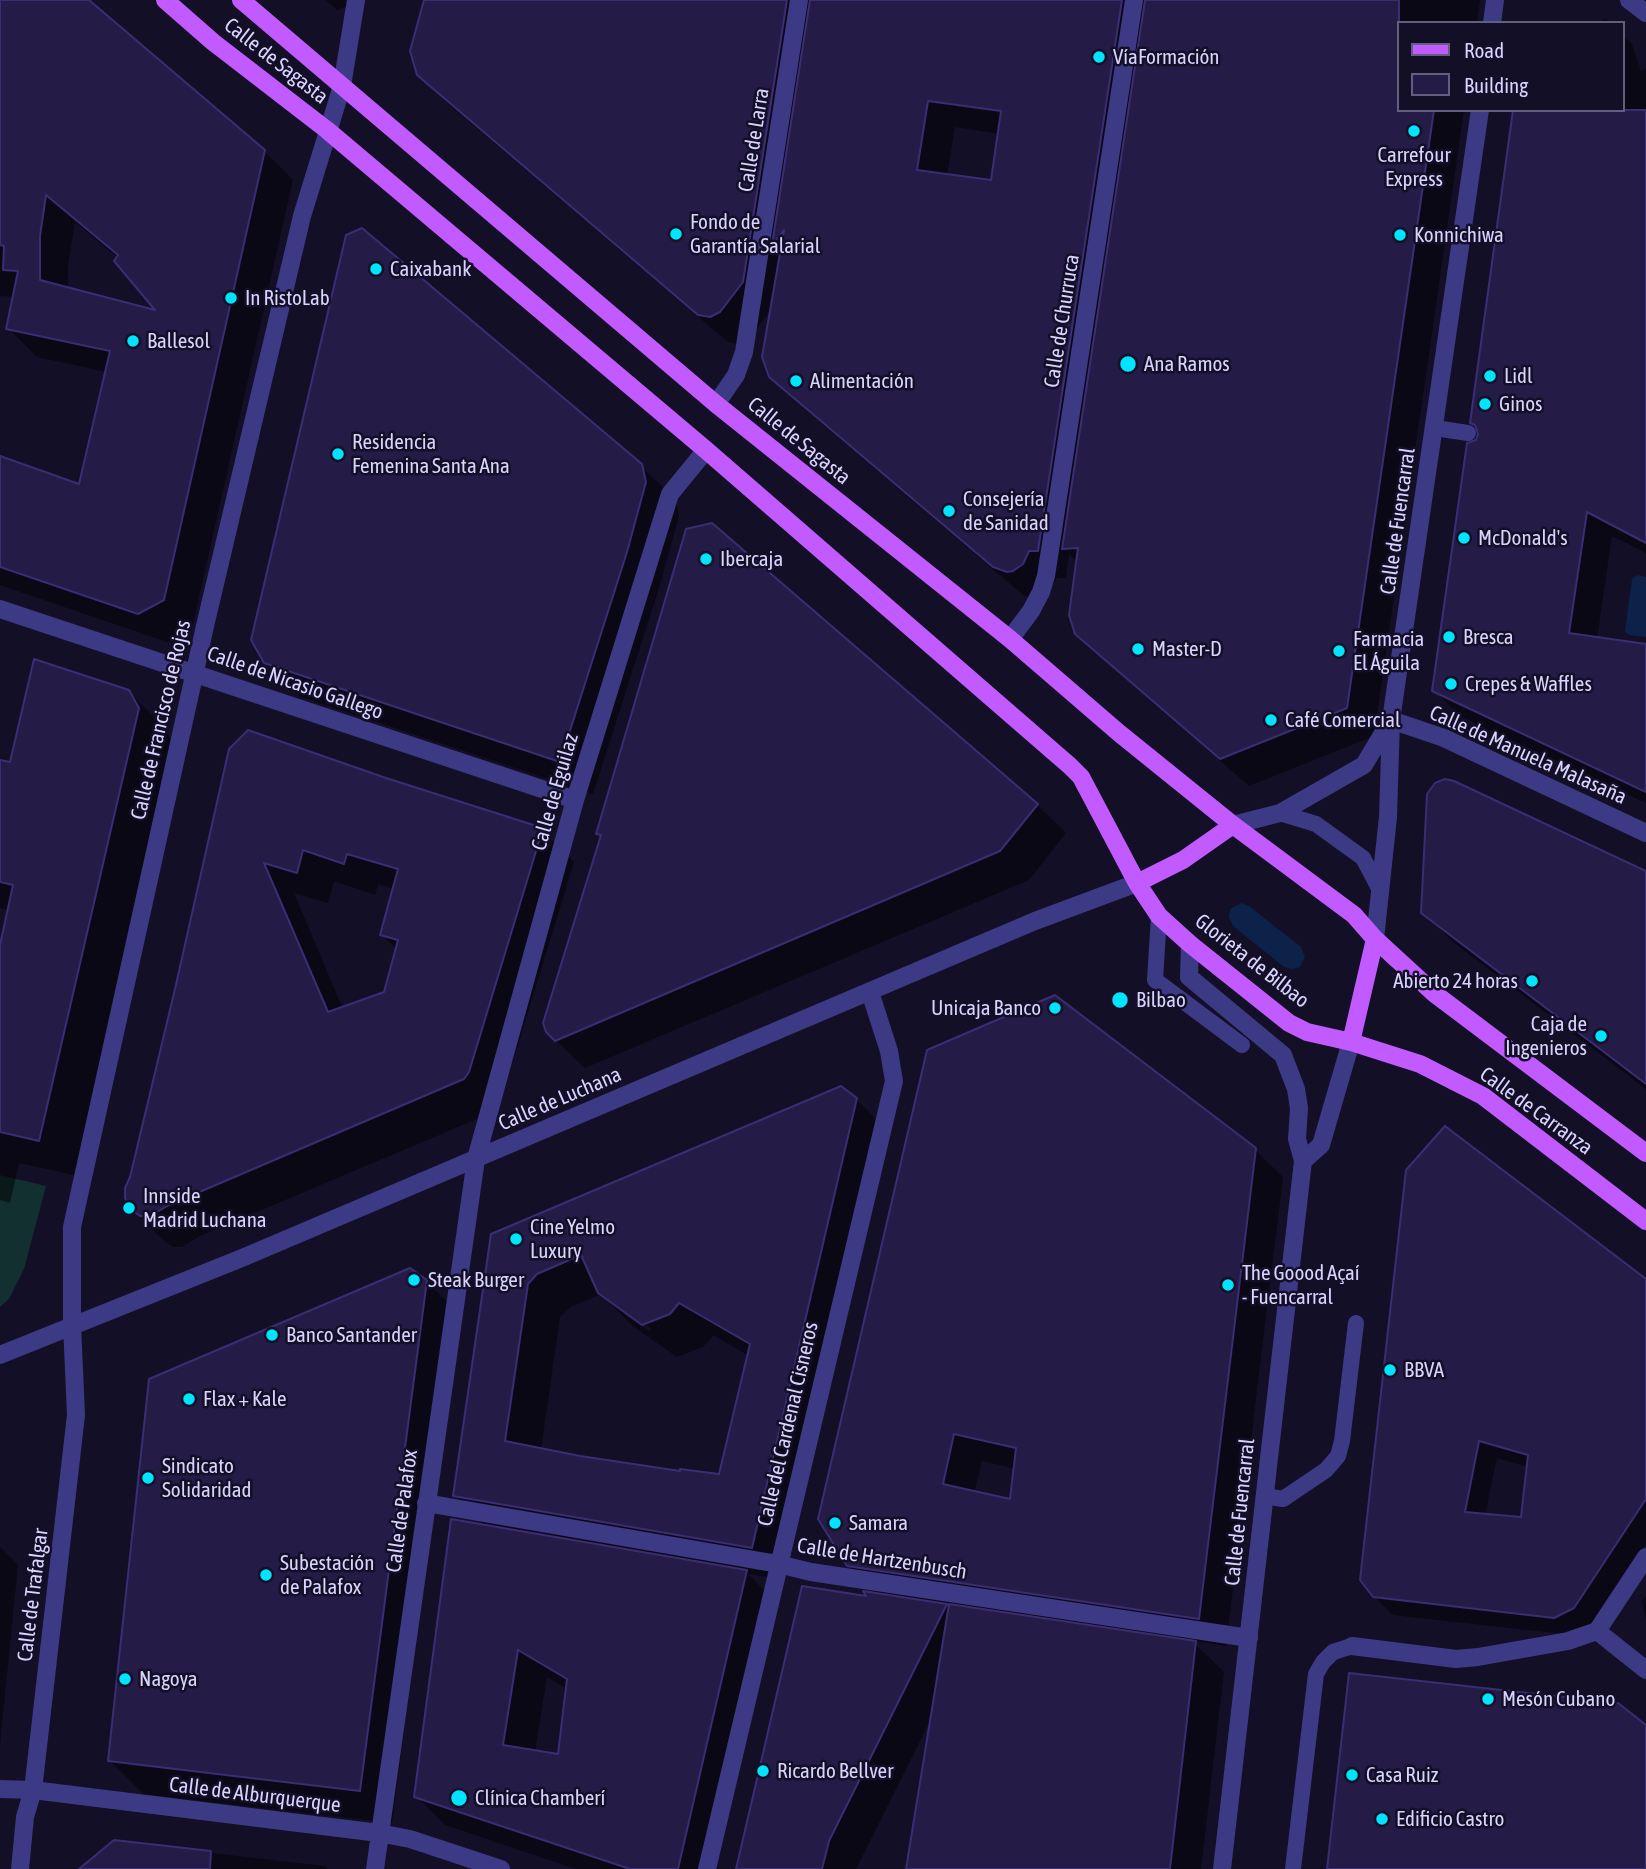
<!DOCTYPE html>
<meta charset="utf-8">
<style>
body{margin:0}
#map{position:relative;width:1646px;height:1869px;overflow:hidden;background:#130f26;font-family:"Asap Condensed",sans-serif}
canvas{display:block}
.legend{position:absolute;left:1397px;top:21px;width:228px;height:91px;box-sizing:border-box;background:#130f26;border:2px solid #625e7d;margin:0;padding:9px 12px;list-style:none;font-size:21px;color:#d9d4ff}
.legend li{display:flex;align-items:center;gap:14px;height:35px}
.legend b{width:35px;border:2px solid #625e7d}
</style>
<div id="map">
<canvas width="1646" height="1869"></canvas>
<ul class="legend">
<li><b style="height:9px;background:#c25bff"></b>Road</li>
<li><b style="height:19px;background:#241b47"></b>Building</li>
</ul>
</div>
<script>
const ctx = document.querySelector('canvas').getContext('2d');
ctx.lineJoin = 'round';
function fillPath(path, color) { ctx.fillStyle = color; ctx.fill(path, 'evenodd'); }
const shape = rows => new Path2D(rows.map(r => 'M' + r).join(''));
function strokePath(path, color, width, dash) { ctx.strokeStyle = color; ctx.lineWidth = width; ctx.lineCap = dash ? 'butt' : 'round'; ctx.setLineDash(dash || []); ctx.stroke(path); }
function drawText(font, color, halo, rows, align = 'center') {
  ctx.font = font + ' "Asap Condensed",sans-serif'; ctx.lineWidth = 5; ctx.setLineDash([]); ctx.textBaseline = 'middle'; ctx.strokeStyle = halo; ctx.fillStyle = color; for (const [text, x, y, turn = 0] of rows) {
    ctx.save(); ctx.translate(x, y); ctx.rotate((+turn || 0) * Math.PI / 180); ctx.textAlign = isNaN(turn) ? turn : align; if (halo) ctx.strokeText(text, 0, 0); ctx.fillText(text, 0, 0); ctx.restore();
  }
}
fillPath(shape([
 [0,1175,46,1186,24,1269,9,1299,0,1307]
]), '#12302f');
fillPath(shape([
 [1637,575,1646,577,1646,637,1629,635,1625,631,1632,579],
 [1241,903,1249,906,1301,947,1305,957,1300,967,1292,969,1284,967,1233,926,1229,917,1230,909]
]), '#0c2248');
fillPath(shape([
 [0,0,86,0,264,151,293,180,192,628,167,642,0,585,0,458,80,486,107,372,37,357,8,328,14,297,0,296],
 [75,222,118,258,160,313,68,289,68,265],
 [325,0,359,0,358,3,337,10],
 [426,0,1480,0,1477,23,1399,23,1399,110,1464,110,1374,736,1249,786,1105,661,1077,633,1078,563,1069,554,1066,578,1057,578,1046,596,1035,599,1023,595,799,404,771,376,772,308,748,340,738,344,728,342,447,103,419,74],
 [955,127,1000,134,993,182,947,176],
 [1606,19,1610,23,1597,23],
 [1623,36,1632,44,1641,71,1646,69,1646,553,1612,536,1597,639,1646,646,1646,803,1460,716,1434,690,1477,441,1480,434,1472,422,1623,110],
 [641,466,675,499,679,516,660,585,593,794,299,696,265,662],
 [128,691,164,727,173,744,74,1175,19,1163,10,1203,0,1200,0,952,9,910,0,908,0,762,12,764],
 [230,750,542,830,574,862,500,1104,496,1111,200,1236,182,1247,173,1247,163,1240,131,1207,132,1178],
 [334,881,375,895,378,884,394,889,382,935,397,950,385,993,343,1009,294,893,328,903],
 [1037,805,1066,833,1029,880,585,1068,547,1032,602,837,598,833],
 [1646,873,1646,1089,1453,942,1423,912],
 [856,1099,890,1133,785,1580,748,1574,775,1601,713,1869,576,1869,445,1825,416,1796,486,1527,455,1496,492,1235],
 [601,1294,633,1326,677,1357,703,1347,713,1335,749,1356,720,1476,681,1473,541,1450,560,1317,571,1307],
 [624,1310,651,1328,649,1331,624,1314],
 [547,1677,567,1689,559,1756,535,1752],
 [1254,1149,1283,1177,1226,1646,1192,1641,1224,1672,1201,1869,908,1869,931,1719,856,1869,737,1869,870,1598,879,1596,849,1565,820,1519],
 [982,1461,1016,1469,1012,1501,974,1493],
 [1408,1170,1646,1282,1646,1544,1592,1626,1573,1635,1393,1615,1374,1596],
 [1497,1458,1528,1467,1523,1519,1485,1515],
 [426,1281,459,1314,392,1823,143,1794,110,1761],
 [0,1547,18,1565,0,1745],
 [1646,1595,1646,1621,1642,1601],
 [115,1842,325,1866,328,1869,96,1869]
]), '#0007');
const building = shape([
 [0,0,89,0,265,150,164,600,138,614,0,567,0,456,79,484,110,351,6,329,18,271,3,270,4,246,0,245,0,0],
 [46,195,118,255,114,261,155,310,40,280,40,236,46,195],
 [424,0,787,0,743,282,720,312,710,317,698,315,417,75,410,51,424,0],
 [810,0,1122,0,1038,551,1029,551,1023,564,1013,571,1007,572,993,567,821,421,769,377,762,357,784,230,772,245,810,0],
 [928,101,1001,111,991,180,917,170,928,101],
 [1145,0,1399,0,1399,110,1434,110,1347,708,1220,759,1075,634,1069,615,1078,548,1062,549,1145,0],
 [1513,110,1646,110,1646,543,1587,512,1569,633,1646,644,1646,792,1432,691,1467,443,1476,440,1478,434,1475,425,1470,423,1513,110],
 [362,228,642,464,646,482,627,552,560,762,264,663,251,640,346,235,362,228],
 [712,523,1038,804,1000,851,555,1041,546,1032,543,1023,601,835,596,834,686,529,712,523],
 [34,659,129,690,139,708,39,1141,0,1132,0,945,13,885,0,882,0,760,10,762,34,659],
 [248,730,386,778,543,828,469,1072,464,1079,169,1205,150,1216,140,1216,129,1208,125,1198,125,1188,130,1177,175,989,229,749,248,730],
 [303,850,344,864,347,854,398,869,380,935,398,940,384,992,328,1012,264,863,297,873,303,850],
 [1445,779,1454,781,1646,871,1646,1084,1421,913,1427,794,1435,783,1445,779],
 [1055,995,1256,1148,1199,1619,847,1566,818,1519,927,1050,1055,995],
 [954,1434,1016,1448,1010,1499,943,1484,954,1434],
 [841,1086,857,1098,752,1548,453,1496,491,1234,841,1086],
 [581,1255,598,1293,642,1325,670,1314,679,1303,750,1344,719,1474,680,1469,680,1471,580,1456,505,1441,528,1284,537,1274,581,1255],
 [1445,1126,1646,1279,1646,1499,1574,1608,1554,1618,1373,1597,1360,1580,1406,1170,1445,1126],
 [1479,1441,1528,1455,1521,1517,1465,1512,1479,1441],
 [410,1268,427,1280,360,1791,108,1761,149,1379,410,1268],
 [451,1519,747,1570,678,1869,630,1869,414,1797,451,1519],
 [518,1650,567,1679,558,1754,503,1745,518,1650],
 [802,1586,866,1596,863,1591,947,1604,829,1841,822,1869,736,1869,802,1586],
 [949,1604,1196,1641,1170,1869,906,1869,949,1604],
 [1349,1673,1618,1703,1646,1725,1646,1869,1327,1869,1349,1673],
 [114,1840,211,1851,210,1869,79,1869,114,1840]
]);
fillPath(building, '#241b47');
strokePath(building, '#3b2d73', 2);
strokePath(shape([
 [1435,428,1468,433],
 [1280,813,1316,824,1363,858,1381,892],
 [1159,916,1155,980,1242,1045],
 [1265,1496,1283,1499,1326,1470,1338,1456,1342,1441,1356,1323],
 [1293,1869,1316,1674,1323,1662,1333,1652,1352,1646]
]), '#3d3a85', 16);
strokePath(shape([
 [1629,0,1646,13],
 [716,404,736,375,744,352,799,0],
 [0,609,575,800],
 [1010,639,1031,611,1041,592,1046,576,1134,0],
 [1391,720,1444,738,1646,833],
 [1233,825,1280,813,1364,765,1389,723],
 [1375,939,1388,817,1391,720],
 [426,1503,778,1564,811,1572,1249,1638],
 [1597,1631,1646,1557],
 [1597,1631,1646,1670],
 [1352,1646,1456,1659,1478,1657,1568,1641,1597,1631],
 [0,1789,33,1790,379,1833,410,1839,501,1869],
 [375,1869,476,1159,575,800,670,494,706,450],
 [707,1869,894,1081,889,1051,870,992]
]), '#3d3a85', 18);
strokePath(shape([
 [1492,23,1495,0],
 [1391,720,1480,110],
 [1190,944,1189,977,1283,1055,1296,1089,1299,1108,1297,1139,1303,1161,1222,1869],
 [1303,1161,1321,1145,1351,1042],
 [0,1355,242,1258,1035,921,1137,883],
 [20,1869,25,1817,33,1790,76,1415,72,1325,72,1227,205,626,302,216,342,86,356,0]
]), '#3d3a85', 18);
strokePath(shape([
 [165,0,213,42,327,130,706,450,1070,766,1081,777,1137,883,1159,916,1190,944,1289,1023,1307,1032,1351,1042,1420,1064,1483,1096,1646,1221],
 [241,0,716,404,1010,639,1119,733,1233,825,1354,915,1375,939,1435,994,1646,1153],
 [1137,883,1183,860,1233,825],
 [1351,1042,1375,939]
]), '#c25bff', 18);
for (const [x, y, r, color] of [
 [1099,57,7,"#00e5ff"],
 [1414,131,7,"#00e5ff"],
 [676,234,7,"#00e5ff"],
 [1400,235,7,"#00e5ff"],
 [376,269,7,"#00e5ff"],
 [231,298,7,"#00e5ff"],
 [133,341,7,"#00e5ff"],
 [1128,364,9,"#00e5ff"],
 [1490,376,7,"#00e5ff"],
 [796,381,7,"#00e5ff"],
 [1485,404,7,"#00e5ff"],
 [338,454,7,"#00e5ff"],
 [949,511,7,"#00e5ff"],
 [1464,538,7,"#00e5ff"],
 [706,559,7,"#00e5ff"],
 [1449,637,7,"#00e5ff"],
 [1138,649,7,"#00e5ff"],
 [1339,651,7,"#00e5ff"],
 [1451,684,7,"#00e5ff"],
 [1271,720,7,"#00e5ff"],
 [1532,981,7,"#00e5ff"],
 [1120,1000,9,"#00e5ff"],
 [1055,1008,7,"#00e5ff"],
 [1601,1036,7,"#00e5ff"],
 [129,1208,7,"#00e5ff"],
 [516,1239,7,"#00e5ff"],
 [414,1280,7,"#00e5ff"],
 [1228,1285,7,"#00e5ff"],
 [272,1335,7,"#00e5ff"],
 [1390,1370,7,"#00e5ff"],
 [189,1399,7,"#00e5ff"],
 [148,1478,7,"#00e5ff"],
 [835,1523,7,"#00e5ff"],
 [266,1575,7,"#00e5ff"],
 [125,1679,7,"#00e5ff"],
 [1488,1699,7,"#00e5ff"],
 [763,1771,7,"#00e5ff"],
 [1352,1775,7,"#00e5ff"],
 [459,1798,9,"#00e5ff"],
 [1382,1819,7,"#00e5ff"]
]) { const dot = new Path2D(); dot.arc(x, y, r, 0, 2 * Math.PI); ctx.fillStyle = color; ctx.fill(dot); strokePath(dot, '#130f26', 2.5); }
drawText('21px', '#d9d4ff', '#130f26', [
 ["VíaFormación",1113,57],
 ["Carrefour",1414,155,"center"],
 ["Express",1414,179,"center"],
 ["Fondo de",690,222],
 ["Garantía Salarial",690,246],
 ["Konnichiwa",1414,235],
 ["Caixabank",390,269],
 ["In RistoLab",245,298],
 ["Ballesol",147,341],
 ["Ana Ramos",1144,364],
 ["Lidl",1504,376],
 ["Alimentación",810,381],
 ["Ginos",1499,404],
 ["Residencia",352,442],
 ["Femenina Santa Ana",352,466],
 ["Consejería",963,499],
 ["de Sanidad",963,523],
 ["McDonald's",1478,538],
 ["Ibercaja",720,559],
 ["Bresca",1463,637],
 ["Farmacia",1353,639],
 ["El Águila",1353,663],
 ["Master-D",1152,649],
 ["Crepes & Waffles",1465,684],
 ["Café Comercial",1285,720],
 ["Abierto 24 horas",1518,981,"right"],
 ["Bilbao",1136,1000],
 ["Unicaja Banco",1041,1008,"right"],
 ["Caja de",1587,1024,"right"],
 ["Ingenieros",1587,1048,"right"],
 ["Innside",143,1196],
 ["Madrid Luchana",143,1220],
 ["Cine Yelmo",530,1227],
 ["Luxury",530,1251],
 ["The Goood Açaí",1242,1273],
 ["- Fuencarral",1242,1297],
 ["Steak Burger",428,1280],
 ["Banco Santander",286,1335],
 ["BBVA",1404,1370],
 ["Flax + Kale",203,1399],
 ["Sindicato",162,1466],
 ["Solidaridad",162,1490],
 ["Samara",849,1523],
 ["Subestación",280,1563],
 ["de Palafox",280,1587],
 ["Nagoya",139,1679],
 ["Mesón Cubano",1502,1699],
 ["Ricardo Bellver",777,1771],
 ["Casa Ruiz",1366,1775],
 ["Clínica Chamberí",475,1798],
 ["Edificio Castro",1396,1819]
], 'left');
drawText('21px', '#d9d4ff', '#130f26', [
 ["Calle de Sagasta",276,61,38],
 ["Calle de Larra",754,140,-81],
 ["Calle de Churruca",1062,321,-81],
 ["Calle de Sagasta",799,441,39],
 ["Calle de Fuencarral",1398,521,-82],
 ["Calle de Nicasio Gallego",295,683,19],
 ["Calle de Francisco de Rojas",161,720,-77],
 ["Calle de Manuela Malasaña",1528,755,24],
 ["Calle de Eguilaz",555,792,-74],
 ["Glorieta de Bilbao",1252,961,38],
 ["Calle de Luchana",560,1099,-23],
 ["Calle de Carranza",1536,1111,36],
 ["Calle del Cardenal Cisneros",788,1424,-77],
 ["Calle de Palafox",402,1511,-82],
 ["Calle de Fuencarral",1240,1512,-84],
 ["Calle de Hartzenbusch",882,1559,9],
 ["Calle de Trafalgar",33,1595,-83],
 ["Calle de Alburquerque",255,1795,7]
]);
</script>
